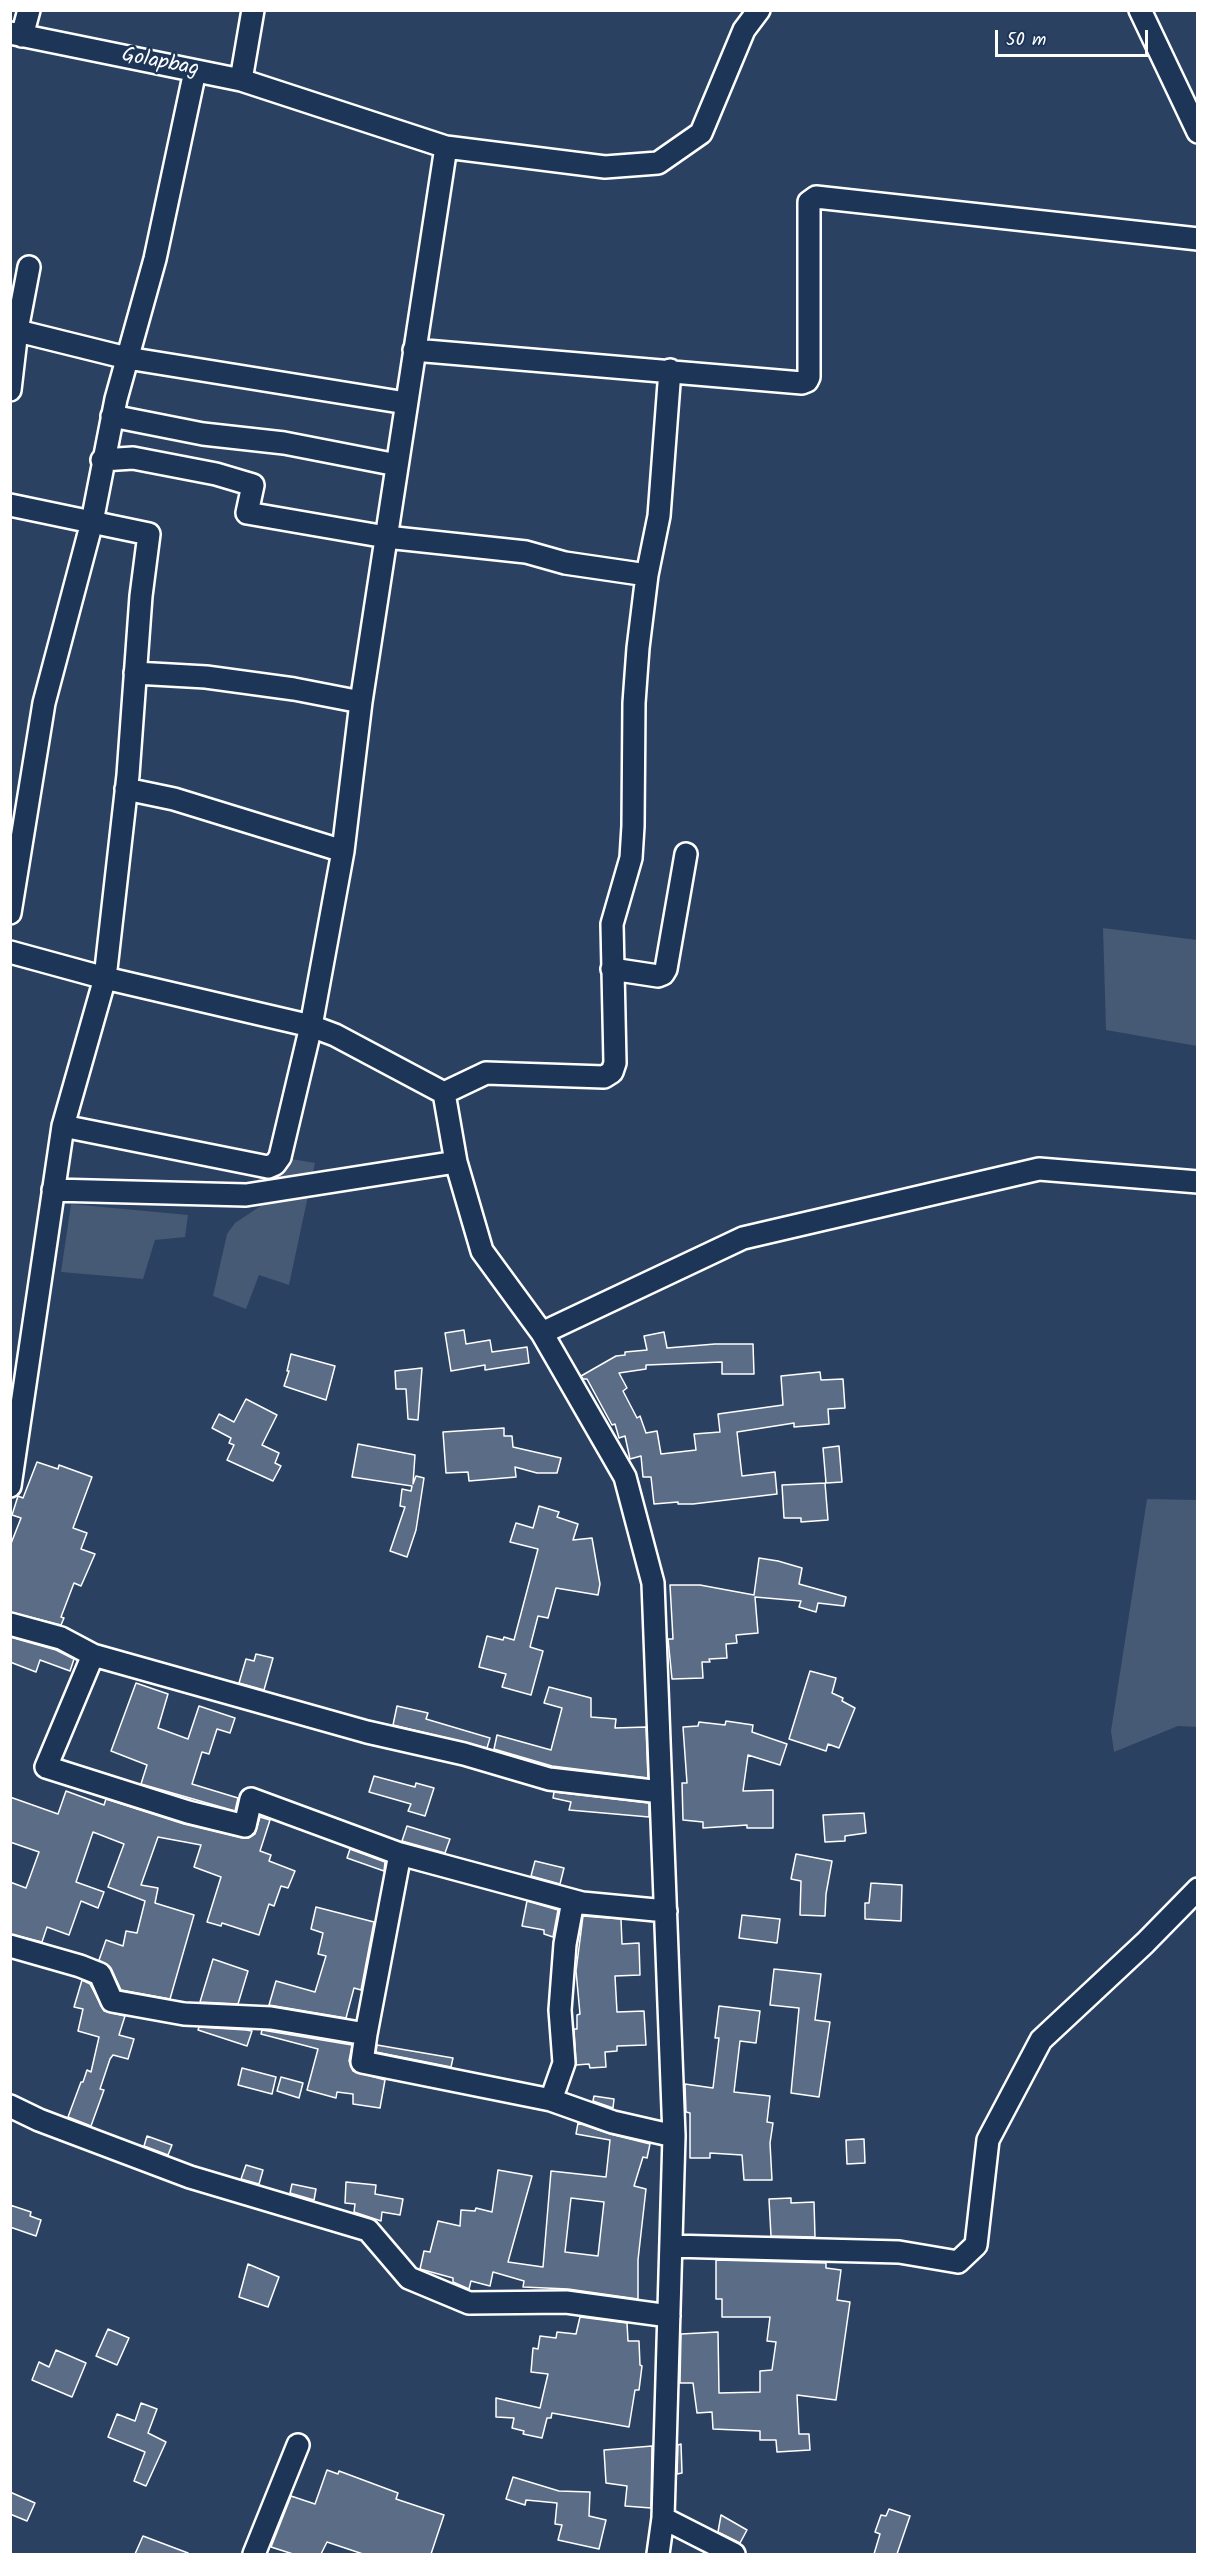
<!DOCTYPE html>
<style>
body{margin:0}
#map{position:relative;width:1208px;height:2565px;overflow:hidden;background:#2a4161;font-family:Kalam,sans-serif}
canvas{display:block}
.frame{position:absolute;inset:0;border:12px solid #fff;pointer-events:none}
.scale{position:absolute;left:995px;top:30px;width:153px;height:27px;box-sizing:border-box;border:3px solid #fff;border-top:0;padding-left:8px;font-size:18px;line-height:21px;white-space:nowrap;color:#fff;-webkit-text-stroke:4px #1d3557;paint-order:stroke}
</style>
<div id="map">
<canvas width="1208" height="2565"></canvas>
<div class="frame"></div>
<div class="scale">50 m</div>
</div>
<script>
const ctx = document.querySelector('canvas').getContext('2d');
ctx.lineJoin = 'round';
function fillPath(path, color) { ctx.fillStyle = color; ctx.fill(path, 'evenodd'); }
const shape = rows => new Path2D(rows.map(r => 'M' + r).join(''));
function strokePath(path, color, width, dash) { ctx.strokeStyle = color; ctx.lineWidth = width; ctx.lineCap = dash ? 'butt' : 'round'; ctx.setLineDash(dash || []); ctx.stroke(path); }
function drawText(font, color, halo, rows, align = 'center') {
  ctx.font = font + ' Kalam,sans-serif'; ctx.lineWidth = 5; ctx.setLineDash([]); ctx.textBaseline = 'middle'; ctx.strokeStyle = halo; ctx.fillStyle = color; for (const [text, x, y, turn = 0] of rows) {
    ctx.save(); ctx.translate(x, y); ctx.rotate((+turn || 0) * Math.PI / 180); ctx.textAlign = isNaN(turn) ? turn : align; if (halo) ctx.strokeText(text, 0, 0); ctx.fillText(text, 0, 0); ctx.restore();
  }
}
fillPath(shape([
 [1103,928,1197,940,1197,1046,1106,1030],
 [280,1157,315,1163,289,1285,259,1275,246,1309,213,1296,227,1234,235,1223,265,1203,258,1179],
 [71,1204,188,1215,185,1237,155,1240,143,1279,61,1272],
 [1147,1499,1197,1500,1197,1727,1178,1726,1114,1752,1111,1731]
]), '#465975');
const building = shape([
 [464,1330,466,1344,490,1340,492,1352,527,1347,529,1363,485,1370,485,1365,451,1371,445,1333,464,1330],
 [664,1332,667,1348,715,1344,753,1344,754,1374,722,1374,722,1362,646,1365,646,1369,619,1373,627,1388,623,1391,637,1418,640,1416,646,1433,657,1431,661,1454,696,1450,694,1434,720,1432,718,1414,783,1405,781,1376,820,1372,821,1380,843,1379,845,1408,828,1409,829,1424,794,1427,794,1423,737,1432,742,1476,775,1472,777,1494,693,1504,678,1504,678,1502,654,1504,651,1477,643,1477,641,1456,630,1459,625,1436,619,1438,615,1424,612,1425,587,1379,583,1379,581,1376,616,1356,625,1355,625,1352,647,1350,644,1336,664,1332],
 [291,1354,335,1366,326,1400,284,1386,289,1371,287,1371,291,1354],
 [422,1368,418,1420,408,1419,406,1389,396,1389,395,1371,422,1368],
 [246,1399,277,1415,262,1445,279,1453,275,1463,281,1466,273,1481,227,1460,234,1445,229,1443,231,1438,212,1428,219,1414,234,1422,246,1399],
 [504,1428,504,1436,512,1436,513,1447,561,1458,557,1473,537,1473,515,1467,516,1477,469,1481,468,1472,446,1473,443,1432,504,1428],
 [358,1444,415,1455,413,1484,416,1476,424,1478,416,1530,407,1557,390,1551,405,1507,400,1506,402,1489,411,1491,412,1486,352,1477,358,1444],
 [839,1446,842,1482,826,1483,823,1448,839,1446],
 [37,1462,58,1469,59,1465,92,1477,73,1528,87,1533,81,1549,95,1554,81,1586,74,1583,61,1617,64,1618,61,1625,10,1612,10,1546,21,1518,12,1515,18,1496,23,1498,37,1462],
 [825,1483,828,1520,801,1522,801,1518,784,1518,782,1485,825,1483],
 [539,1506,559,1512,557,1517,578,1524,573,1540,592,1538,600,1584,598,1595,556,1588,548,1618,538,1616,530,1647,543,1651,531,1695,502,1687,506,1674,479,1667,487,1636,503,1640,504,1637,514,1640,538,1549,510,1542,516,1523,533,1528,539,1506],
 [759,1558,778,1561,802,1568,799,1584,846,1597,844,1606,818,1603,816,1612,799,1607,801,1601,755,1597,758,1633,736,1635,737,1643,726,1644,727,1658,709,1659,710,1662,702,1662,703,1678,672,1679,668,1639,673,1639,670,1585,700,1585,754,1595,759,1558],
 [10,1637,56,1650,74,1659,70,1671,40,1660,36,1672,10,1662,10,1637],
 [256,1654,273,1658,264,1690,239,1683,246,1659,254,1661,256,1654],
 [810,1671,836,1678,832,1693,843,1698,842,1701,855,1708,839,1748,828,1744,826,1751,789,1739,810,1671],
 [136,1683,168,1694,158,1728,188,1739,199,1706,235,1718,230,1733,217,1729,209,1754,202,1752,192,1784,238,1798,235,1811,141,1784,147,1765,111,1751,136,1683],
 [549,1687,591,1698,591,1717,616,1719,615,1728,646,1727,648,1778,552,1766,494,1749,497,1735,551,1750,562,1708,544,1703,549,1687],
 [397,1706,428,1713,426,1719,490,1738,487,1748,393,1725,397,1706],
 [726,1721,753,1725,752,1732,787,1744,780,1765,748,1755,743,1791,773,1790,773,1828,747,1828,747,1825,703,1828,703,1822,683,1820,682,1783,687,1783,683,1727,698,1726,699,1722,725,1725,726,1721],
 [374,1776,415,1787,416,1783,434,1788,425,1816,408,1811,411,1804,369,1792,374,1776],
 [66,1791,104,1805,106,1799,184,1824,242,1838,249,1838,255,1834,260,1817,270,1820,260,1851,271,1855,269,1861,295,1871,288,1888,281,1886,274,1906,269,1904,259,1935,222,1923,221,1926,207,1922,221,1877,194,1867,201,1845,158,1837,141,1885,158,1888,155,1903,194,1915,170,1999,121,1990,111,1968,99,1960,106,1940,123,1946,126,1931,137,1933,145,1901,108,1887,124,1844,93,1832,76,1882,104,1892,98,1908,81,1901,69,1935,47,1927,42,1942,10,1934,10,1882,26,1888,39,1852,10,1842,10,1797,58,1814,66,1791],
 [554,1792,649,1803,649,1817,569,1810,571,1802,553,1798,554,1792],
 [864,1813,866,1833,845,1836,845,1841,825,1842,823,1815,864,1813],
 [407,1826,450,1839,445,1853,402,1841,407,1826],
 [350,1849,385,1862,384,1871,347,1858,350,1849],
 [796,1854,832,1861,826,1894,825,1916,800,1915,801,1881,791,1879,796,1854],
 [535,1861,564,1868,560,1884,531,1876,535,1861],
 [871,1883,902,1885,901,1921,865,1919,865,1903,869,1903,871,1883],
 [527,1901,558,1910,553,1937,544,1934,544,1930,522,1926,527,1901],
 [316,1907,374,1922,361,1990,354,1988,346,2018,269,2005,276,1981,315,1992,326,1956,318,1954,323,1933,311,1929,316,1907],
 [742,1915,780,1919,777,1943,739,1938,742,1915],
 [583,1916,621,1919,622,1944,639,1943,640,1975,615,1976,617,2012,644,2011,646,2045,617,2046,617,2051,605,2052,606,2067,590,2068,589,2064,576,2065,574,2029,577,2029,577,2015,580,2014,576,1971,583,1916],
 [213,1959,248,1971,238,2004,200,2002,213,1959],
 [774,1969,821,1974,815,2020,830,2022,819,2097,791,2093,799,2008,770,2005,774,1969],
 [82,1980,90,1984,104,2011,125,2016,119,2035,134,2039,128,2059,113,2055,110,2059,100,2089,104,2090,91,2126,68,2117,81,2082,83,2082,87,2070,91,2072,99,2037,78,2031,83,2009,74,2007,82,1980],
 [719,2006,760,2011,756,2043,740,2041,734,2092,770,2096,767,2122,773,2123,770,2143,772,2180,744,2180,742,2155,710,2153,710,2158,690,2158,690,2113,686,2112,685,2084,713,2088,719,2038,715,2038,719,2006],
 [199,2027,246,2030,252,2031,247,2046,198,2030,199,2027],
 [262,2030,352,2045,349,2061,353,2071,385,2080,380,2108,353,2104,353,2094,337,2092,336,2098,307,2090,318,2049,261,2034,262,2030],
 [377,2045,453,2058,451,2067,376,2052,377,2045],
 [242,2068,276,2077,272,2094,238,2085,242,2068],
 [281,2077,303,2083,299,2098,277,2091,281,2077],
 [594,2096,614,2099,613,2108,593,2101,594,2096],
 [578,2123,610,2134,650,2144,647,2158,643,2157,634,2186,646,2189,638,2260,638,2299,568,2289,523,2287,524,2281,493,2272,490,2286,471,2281,469,2289,453,2282,453,2278,420,2269,424,2251,430,2252,438,2221,460,2226,461,2210,475,2211,476,2208,492,2212,498,2170,532,2176,508,2262,543,2267,551,2171,606,2177,610,2140,576,2134,578,2123],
 [571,2198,604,2202,598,2256,565,2252,571,2198],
 [147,2136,172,2145,168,2155,144,2146,147,2136],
 [864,2139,865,2163,847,2164,846,2140,864,2139],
 [246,2165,263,2170,259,2184,241,2179,246,2165],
 [346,2182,376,2185,375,2194,403,2199,400,2215,382,2212,381,2221,354,2212,355,2204,345,2203,346,2182],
 [292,2184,316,2189,314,2200,290,2193,292,2184],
 [791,2198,791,2203,814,2202,815,2237,771,2236,769,2199,791,2198],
 [10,2205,31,2212,30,2216,41,2220,36,2236,10,2227,10,2205],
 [716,2260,826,2263,826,2268,841,2270,837,2300,850,2302,836,2400,797,2395,799,2434,809,2434,810,2450,777,2452,776,2440,760,2440,760,2431,713,2429,712,2412,697,2413,693,2383,680,2383,681,2334,718,2332,719,2393,760,2392,760,2371,772,2370,776,2342,767,2341,770,2317,722,2317,722,2299,716,2299,716,2260],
 [248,2264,279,2277,268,2307,239,2297,248,2264],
 [580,2317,627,2323,628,2341,639,2341,640,2365,642,2366,639,2390,635,2390,629,2427,552,2413,551,2418,547,2418,542,2438,523,2434,524,2431,512,2428,514,2418,496,2417,496,2398,540,2408,548,2374,531,2372,533,2348,538,2349,540,2336,556,2338,557,2332,576,2334,580,2317],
 [108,2329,129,2338,117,2365,96,2356,108,2329],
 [56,2350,86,2363,72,2397,32,2380,39,2362,49,2367,56,2350],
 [141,2403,157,2409,148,2433,166,2442,146,2486,134,2481,145,2452,108,2437,117,2414,135,2421,141,2403],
 [681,2444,682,2473,677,2474,678,2445,681,2444],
 [652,2446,651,2508,625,2506,627,2486,606,2483,604,2450,652,2446],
 [327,2470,338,2474,339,2471,398,2493,396,2499,444,2515,431,2554,363,2554,327,2542,321,2554,293,2554,271,2547,291,2496,315,2504,327,2470],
 [513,2477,559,2491,590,2492,589,2516,606,2520,599,2549,558,2540,562,2525,555,2524,557,2503,526,2500,525,2505,506,2499,513,2477],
 [10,2492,35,2503,27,2521,10,2514,10,2492],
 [889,2509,910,2516,897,2554,874,2554,880,2534,875,2532,881,2515,886,2516,889,2509],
 [721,2515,747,2530,740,2543,718,2532,721,2515],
 [143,2536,188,2553,188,2554,135,2554,143,2536]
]);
fillPath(building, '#5b6c86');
strokePath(building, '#fff', 1.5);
const minor = shape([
 [1140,10,1198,132],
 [10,33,241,80,253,10],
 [22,36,29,10],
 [446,147,605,167,658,163,701,133,744,30,759,10],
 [10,329,127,358,406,403],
 [414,350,802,383,807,381,809,377,809,202,816,197,1198,239],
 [10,390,17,330,29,267],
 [112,416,203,434,284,443,397,465],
 [102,460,133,458,216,474,253,485,247,513,386,537,526,552,565,563,647,575],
 [10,505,149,534,141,596,128,775,105,978,63,1126],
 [135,673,206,677,294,689,361,702],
 [126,789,174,799,343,851],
 [10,913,44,703,92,522,116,399,155,259,195,71],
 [10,952,105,978,311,1026,335,1035,444,1093,456,1162,482,1251,542,1333,743,1238,1039,1169,1198,1182],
 [612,969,658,976,663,974,666,969,686,854],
 [444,1093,486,1073,604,1077,612,1072,615,1063,612,924,631,858,633,826,634,703,638,648,647,575,659,516,670,370],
 [53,1190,246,1195,456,1162],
 [542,1333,625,1477,653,1583,674,2136,663,2518,734,2554],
 [10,1486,63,1126,268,1167,275,1164,280,1157,311,1026,343,851,361,702,446,147,241,80],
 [10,1624,61,1638,93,1655,46,1767,188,1812,245,1826,251,1799,400,1854,582,1903,666,1911],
 [93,1655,367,1732,464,1754,549,1779,661,1792],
 [573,1901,565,1944,560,2010,564,2063,551,2100,613,2122,674,2136],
 [10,1946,80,1966,100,1974,112,2001,184,2014,271,2018,366,2034,400,1854],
 [366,2034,362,2062,551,2100],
 [10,2106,39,2120,190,2177,368,2230,409,2278,469,2303,566,2302,669,2316],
 [671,2246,899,2252,958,2262,976,2245,988,2140,1041,2040,1145,1943,1198,1889],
 [254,2554,298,2445],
 [658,2554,663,2518]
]);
strokePath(minor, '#fff', 26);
strokePath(minor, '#1d3557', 21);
drawText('21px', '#fff', '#1d3557', [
 ["Golapbag",160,64,11]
]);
</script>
